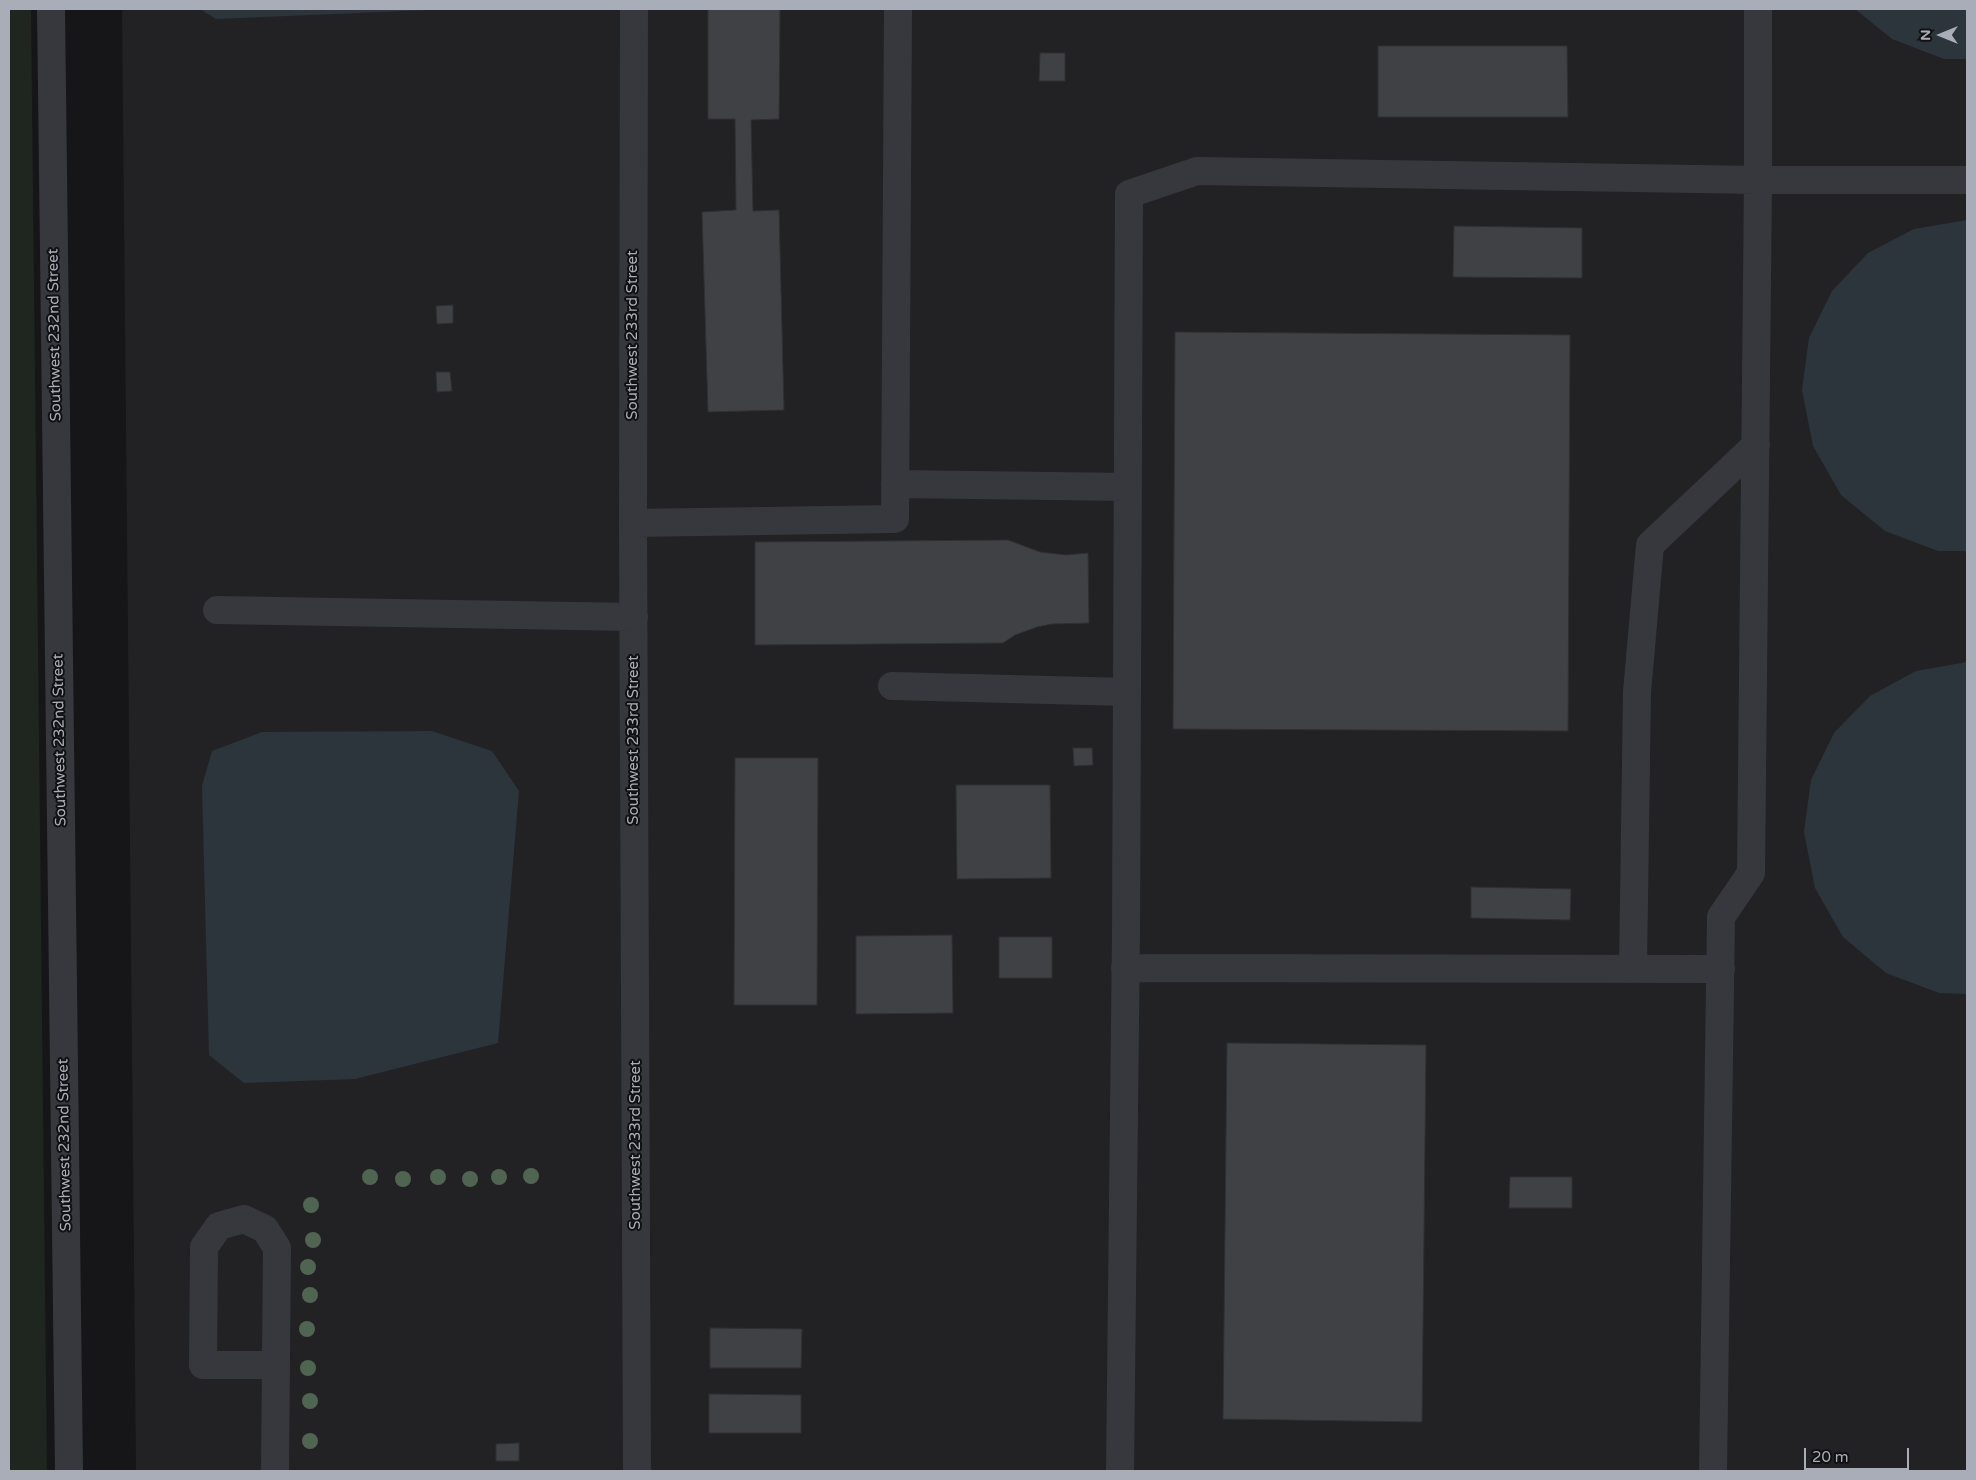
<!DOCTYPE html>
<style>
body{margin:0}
#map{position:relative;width:1976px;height:1480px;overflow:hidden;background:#161618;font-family:"Varela Round",sans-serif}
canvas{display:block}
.frame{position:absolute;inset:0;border:10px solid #a8adb8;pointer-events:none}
.north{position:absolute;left:1916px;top:10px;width:50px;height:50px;-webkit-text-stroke:4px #111113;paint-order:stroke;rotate:270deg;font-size:14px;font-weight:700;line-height:20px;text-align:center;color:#a8adb8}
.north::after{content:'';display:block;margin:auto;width:18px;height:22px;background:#a8adb8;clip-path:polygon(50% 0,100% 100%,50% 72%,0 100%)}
.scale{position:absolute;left:1804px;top:1448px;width:105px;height:22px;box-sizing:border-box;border:2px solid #a8adb8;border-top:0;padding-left:6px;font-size:15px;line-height:18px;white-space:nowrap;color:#a8adb8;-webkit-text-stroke:4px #111113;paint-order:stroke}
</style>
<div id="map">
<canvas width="1976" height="1480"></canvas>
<div class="frame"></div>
<div class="north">N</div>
<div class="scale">20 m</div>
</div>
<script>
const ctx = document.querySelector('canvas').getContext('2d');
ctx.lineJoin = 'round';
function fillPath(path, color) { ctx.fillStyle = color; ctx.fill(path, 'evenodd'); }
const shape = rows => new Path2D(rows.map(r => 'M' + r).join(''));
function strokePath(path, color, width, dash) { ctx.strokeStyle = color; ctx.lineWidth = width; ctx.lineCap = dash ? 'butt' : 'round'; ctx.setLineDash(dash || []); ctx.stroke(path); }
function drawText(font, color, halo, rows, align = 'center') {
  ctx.font = font + ' "Varela Round",sans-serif'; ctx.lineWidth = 4; ctx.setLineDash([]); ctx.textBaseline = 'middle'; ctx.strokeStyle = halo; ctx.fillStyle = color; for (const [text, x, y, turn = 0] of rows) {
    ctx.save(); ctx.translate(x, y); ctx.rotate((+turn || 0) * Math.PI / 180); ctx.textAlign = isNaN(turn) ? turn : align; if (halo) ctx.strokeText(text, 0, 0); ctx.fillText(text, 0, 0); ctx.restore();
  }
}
fillPath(shape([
 [122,9,1967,9,1967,1471,136,1471]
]), '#222225');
fillPath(shape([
 [9,9,31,9,47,1471,9,1471]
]), '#1e261f');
fillPath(shape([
 [200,9,452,9,216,19],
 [1855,9,1967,9,1967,59,1944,59,1892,39],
 [1967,220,1967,551,1938,551,1885,531,1841,495,1813,446,1802,390,1809,338,1832,291,1868,253,1914,229],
 [1967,662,1967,994,1939,993,1886,973,1843,937,1815,888,1804,832,1811,780,1834,733,1870,696,1916,671],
 [432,731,492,751,519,791,498,1043,355,1079,244,1083,209,1055,202,786,212,751,262,732]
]), '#2c353c');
const building = shape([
 [708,9,780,9,779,119,751,120,753,211,779,210,784,410,708,412,702,212,736,210,735,119,708,119,708,9],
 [1378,46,1567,46,1568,117,1378,117,1378,46],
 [1040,53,1065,53,1065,81,1039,81,1040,53],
 [1454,226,1582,228,1582,278,1453,277,1454,226],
 [453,305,453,323,437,324,436,306,453,305],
 [1175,332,1570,335,1568,731,1173,729,1175,332],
 [436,372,450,372,452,391,437,392,436,372],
 [1008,540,1040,552,1066,555,1088,553,1089,623,1052,624,1037,627,1015,635,1003,643,755,645,755,542,1008,540],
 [1073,748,1092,748,1093,765,1074,766,1073,748],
 [735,758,818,758,817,1005,734,1005,735,758],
 [956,785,1050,785,1051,878,957,879,956,785],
 [1471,887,1571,889,1570,920,1471,918,1471,887],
 [952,935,953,1013,856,1014,856,936,952,935],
 [999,937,1052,937,1052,978,999,978,999,937],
 [1227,1043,1426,1045,1422,1422,1223,1419,1227,1043],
 [1510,1177,1572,1177,1572,1208,1509,1208,1510,1177],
 [710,1328,802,1329,801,1368,710,1368,710,1328],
 [709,1394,801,1395,801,1433,709,1433,709,1394],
 [519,1443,519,1461,496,1461,496,1444,519,1443]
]);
fillPath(building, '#404145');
strokePath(building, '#303034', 1);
strokePath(shape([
 [51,9,69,1471],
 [634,9,633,523,637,1471],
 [895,484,1128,487],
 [633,523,895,519,898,9],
 [217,610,634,617],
 [892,686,1127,692],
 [1125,968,1721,969],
 [1633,969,1637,692,1650,545,1756,445],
 [275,1365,203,1365,204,1247,219,1226,244,1219,265,1229,277,1248,275,1471],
 [1120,1471,1126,933,1129,194,1197,171,1758,180,1967,180],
 [1713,1471,1721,917,1751,873,1758,180,1758,9]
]), '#37383d', 28);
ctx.fillStyle = '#506452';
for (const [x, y] of [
 [531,1176],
 [370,1177],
 [438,1177],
 [499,1177],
 [403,1179],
 [470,1179],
 [311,1205],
 [313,1240],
 [308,1267],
 [310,1295],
 [307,1329],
 [308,1368],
 [310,1401],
 [310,1441]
]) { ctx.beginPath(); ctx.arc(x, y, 8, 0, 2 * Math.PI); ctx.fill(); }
drawText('15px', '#a8adb8', '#111113', [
 ["Southwest 232nd Street",55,335,-91],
 ["Southwest 233rd Street",633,335,-90],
 ["Southwest 232nd Street",60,740,-91],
 ["Southwest 233rd Street",634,740,-90],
 ["Southwest 232nd Street",65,1145,-91],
 ["Southwest 233rd Street",636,1145,-90]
]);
</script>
